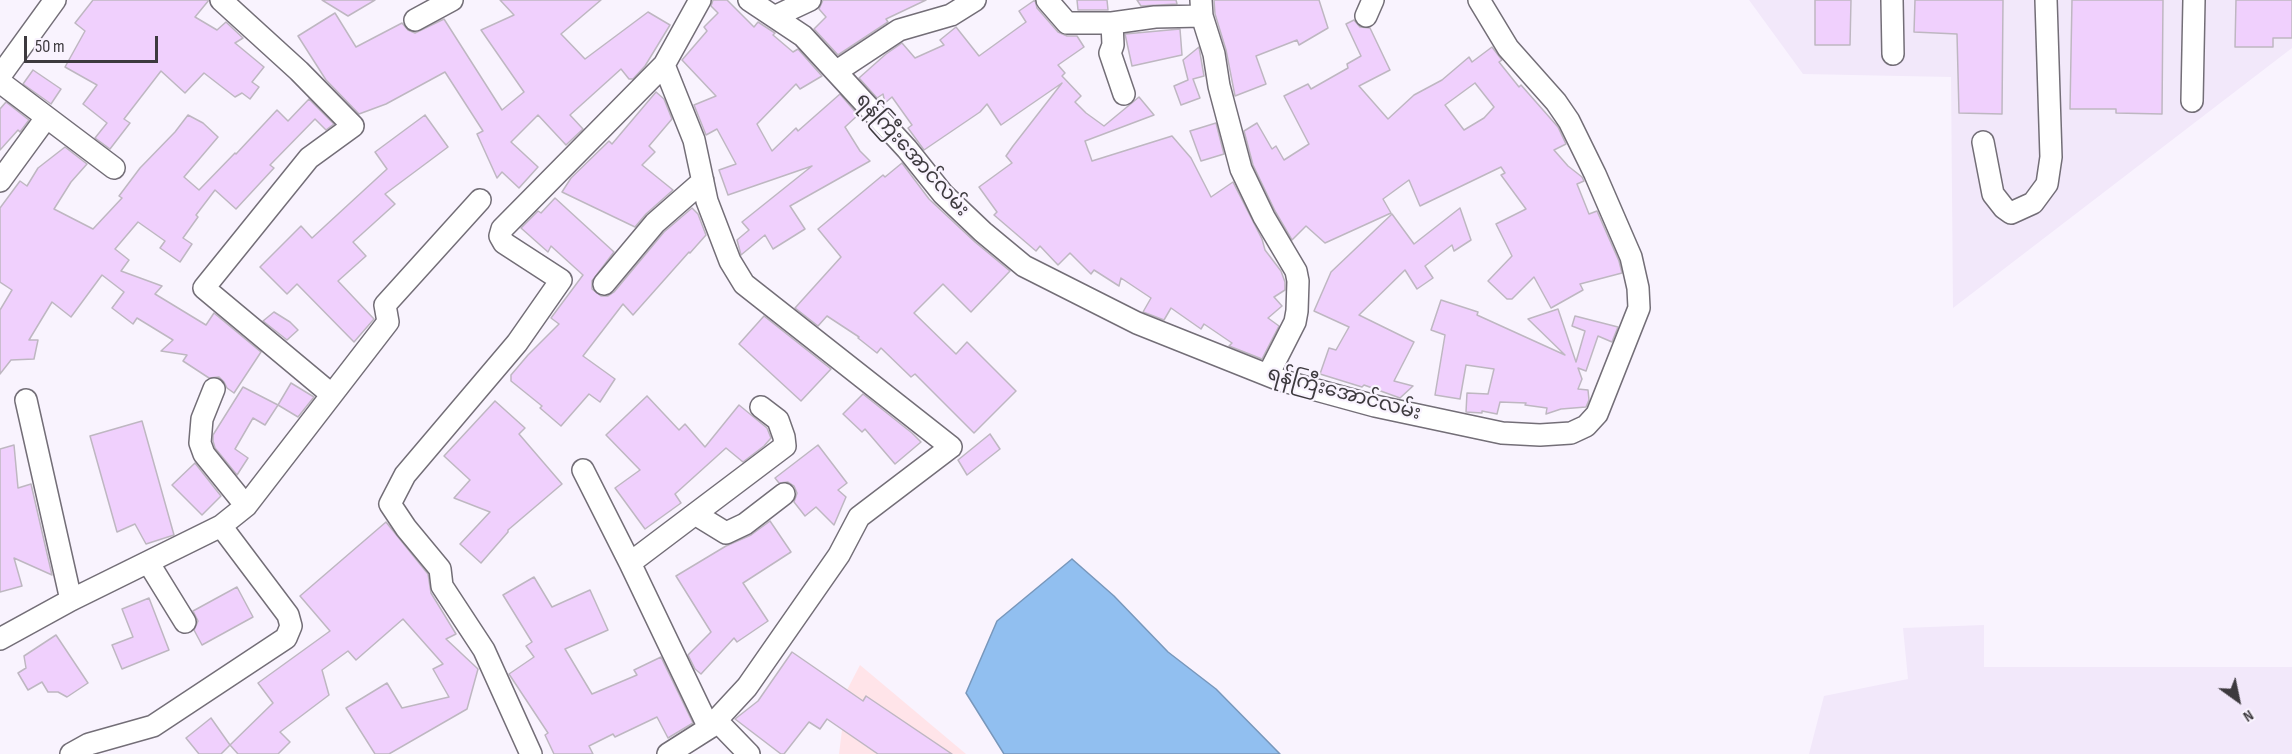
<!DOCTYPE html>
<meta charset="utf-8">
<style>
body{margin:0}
#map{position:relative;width:2292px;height:754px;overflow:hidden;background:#f9f3fe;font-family:"Sofia Sans Condensed",sans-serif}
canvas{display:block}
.north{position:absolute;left:2208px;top:670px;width:60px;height:60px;-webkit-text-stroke:4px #f9f3fe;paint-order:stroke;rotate:147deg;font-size:16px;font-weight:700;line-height:24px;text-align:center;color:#3d3a3e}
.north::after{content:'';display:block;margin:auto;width:21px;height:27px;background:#3d3a3e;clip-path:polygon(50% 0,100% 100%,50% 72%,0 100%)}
.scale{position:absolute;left:24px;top:36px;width:134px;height:27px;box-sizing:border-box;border:3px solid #3d3a3e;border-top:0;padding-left:8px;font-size:18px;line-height:21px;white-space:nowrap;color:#3d3a3e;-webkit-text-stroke:4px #f9f3fe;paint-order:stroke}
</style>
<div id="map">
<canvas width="2292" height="754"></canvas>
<div class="north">N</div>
<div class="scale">50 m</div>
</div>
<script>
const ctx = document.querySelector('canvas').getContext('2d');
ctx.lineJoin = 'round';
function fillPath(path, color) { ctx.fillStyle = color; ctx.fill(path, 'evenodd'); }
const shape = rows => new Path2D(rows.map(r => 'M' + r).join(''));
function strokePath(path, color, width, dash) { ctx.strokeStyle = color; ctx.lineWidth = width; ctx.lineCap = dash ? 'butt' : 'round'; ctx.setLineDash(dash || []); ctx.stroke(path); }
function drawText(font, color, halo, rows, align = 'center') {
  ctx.font = font + ' "Sofia Sans Condensed","Noto Sans Myanmar",sans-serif'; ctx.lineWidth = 4.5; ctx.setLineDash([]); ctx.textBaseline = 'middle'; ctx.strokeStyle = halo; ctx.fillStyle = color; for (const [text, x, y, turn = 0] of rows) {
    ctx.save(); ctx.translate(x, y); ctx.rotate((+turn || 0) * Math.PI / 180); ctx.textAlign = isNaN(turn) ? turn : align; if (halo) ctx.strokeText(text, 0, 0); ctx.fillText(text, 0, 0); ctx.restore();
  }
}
fillPath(shape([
 [1749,0,2292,0,2292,48,1953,308,1951,77,1803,74],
 [1984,625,1984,667,2292,667,2292,754,1809,754,1824,696,1908,679,1903,628]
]), '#f2e8fa');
fillPath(shape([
 [860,665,966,754,839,754,847,690]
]), '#ffe4e9');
const water = shape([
 [1072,559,1114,596,1168,652,1216,689,1280,754,1004,754,966,693,997,621,1072,559]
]);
fillPath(water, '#91bff0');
strokePath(water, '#7897bb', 1.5);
const building = shape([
 [93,0,209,0,195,17,217,30,226,22,243,38,235,43,264,67,252,82,259,87,250,99,242,93,235,97,204,73,185,93,161,71,124,119,130,123,110,149,95,138,107,123,83,104,97,85,65,67,85,31,75,23,93,0],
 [322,0,375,0,348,16,322,0],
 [500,0,601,0,561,34,585,59,648,12,670,25,645,66,633,79,629,79,621,69,570,115,583,129,566,145,538,115,511,142,538,167,519,188,502,172,497,178,477,134,483,131,445,72,386,104,359,114,326,80,298,36,335,13,356,47,402,23,408,30,415,33,444,19,502,110,524,92,481,30,514,15,500,0],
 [713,0,727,0,754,27,758,22,775,33,773,35,793,52,798,49,822,76,800,89,796,84,757,124,772,151,796,128,798,131,840,94,858,115,845,127,860,151,870,161,790,206,805,229,773,249,765,235,741,255,737,240,749,230,742,222,812,166,728,195,719,170,736,164,717,129,706,135,694,105,716,96,682,60,707,31,704,27,718,13,711,6,713,0],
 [823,0,926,0,886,19,888,22,838,55,814,29,826,17,819,9,823,0],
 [1035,0,1037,8,1058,32,1067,36,1077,36,1084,47,1058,65,1065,73,1062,76,1081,96,1075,102,1086,113,1104,126,1139,97,1154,115,1085,141,1092,161,1172,136,1191,158,1211,197,1233,182,1262,239,1265,250,1281,271,1285,282,1285,290,1274,297,1282,306,1268,318,1279,326,1262,359,1229,346,1232,343,1204,324,1201,329,1171,308,1164,320,1143,312,1151,298,1121,278,1119,286,1094,270,1091,274,1070,253,1058,265,1040,246,1036,251,994,215,997,212,979,187,1012,163,1006,156,1013,146,1062,83,1001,125,987,104,980,112,924,150,908,128,912,125,892,97,885,103,883,94,877,98,859,78,886,54,902,43,915,58,944,45,940,40,956,27,979,56,1026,22,1019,11,1035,0],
 [1077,0,1107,0,1108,10,1078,10,1077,0],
 [1137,0,1176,0,1177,4,1141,6,1137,0],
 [1214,0,1319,0,1328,28,1299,45,1297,40,1256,56,1266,84,1235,96,1226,50,1215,14,1214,0],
 [1815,0,1851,0,1850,45,1815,45,1815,0],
 [1915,0,2003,0,2002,114,1959,113,1957,34,1914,32,1915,0],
 [2072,0,2163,0,2162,114,2116,113,2116,109,2070,109,2072,0],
 [2236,0,2292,0,2292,38,2273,38,2273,47,2235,47,2236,0],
 [1354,20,1360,27,1370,28,1390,70,1359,86,1388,119,1414,95,1442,80,1469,57,1472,62,1492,47,1502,60,1499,62,1519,87,1521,85,1558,127,1566,144,1554,150,1568,166,1582,177,1584,181,1577,184,1589,214,1597,211,1619,261,1622,273,1580,284,1583,290,1551,308,1534,277,1512,299,1507,299,1488,281,1512,256,1496,224,1526,209,1501,175,1505,173,1501,167,1420,206,1409,180,1383,199,1391,213,1325,243,1306,226,1292,240,1275,211,1253,165,1244,131,1257,123,1272,149,1276,146,1284,160,1309,144,1284,96,1308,84,1311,89,1348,68,1347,64,1361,56,1346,24,1354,20],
 [1475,83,1494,107,1484,118,1464,130,1445,105,1475,83],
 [1180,29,1182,55,1132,66,1125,34,1180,29],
 [1199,47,1204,76,1193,79,1200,98,1181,105,1174,86,1188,80,1183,60,1199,47],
 [33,70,61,89,51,104,23,84,33,70],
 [656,92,664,99,672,119,649,146,655,152,642,165,673,190,646,214,635,227,562,192,571,178,609,141,612,144,656,92],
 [309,99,334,124,326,130,315,119,270,165,274,168,236,209,215,190,196,215,198,217,183,238,192,244,180,262,160,248,165,241,138,222,115,249,129,260,121,271,162,286,155,294,206,325,214,313,261,352,234,393,227,388,224,382,219,377,209,378,183,361,187,355,161,351,173,340,137,318,133,324,112,308,124,292,102,275,71,317,52,302,29,340,38,340,34,359,11,360,0,374,0,310,12,290,0,282,0,208,20,181,27,186,38,168,65,147,87,164,71,182,54,209,93,229,122,198,119,196,140,168,175,132,188,115,203,123,218,137,184,177,199,190,235,153,236,154,277,110,288,121,309,99],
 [6,102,29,120,20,132,18,130,0,150,0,109,6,102],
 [425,115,448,147,385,194,395,204,353,242,366,256,338,281,374,319,354,342,297,284,287,294,260,267,301,226,312,238,387,169,375,152,425,115],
 [1216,123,1224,154,1201,161,1190,131,1216,123],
 [902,163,929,199,975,242,1010,271,971,312,943,284,914,313,956,354,967,342,1016,391,974,433,915,374,911,377,881,348,877,353,858,338,859,337,827,316,818,326,795,308,841,257,818,229,883,175,885,177,902,163],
 [555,198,614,252,592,281,592,289,601,296,608,296,614,292,664,232,692,208,698,214,706,235,690,253,689,252,633,315,623,304,583,356,615,379,600,402,589,394,561,426,540,408,542,406,511,381,511,375,528,355,559,324,551,318,583,275,551,246,548,252,521,228,538,211,541,213,555,198],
 [1460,208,1471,240,1454,251,1452,245,1425,266,1433,278,1417,289,1405,270,1359,315,1414,342,1394,381,1413,386,1400,398,1364,385,1362,387,1320,374,1329,348,1336,350,1349,327,1314,311,1331,272,1392,214,1414,244,1460,208],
 [1441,300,1478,312,1477,315,1565,355,1528,319,1558,309,1576,362,1585,331,1572,326,1575,316,1618,327,1612,342,1598,336,1586,371,1578,368,1582,379,1578,389,1588,390,1589,400,1586,407,1561,409,1546,414,1547,408,1525,405,1526,403,1500,402,1497,414,1482,411,1482,413,1466,412,1467,393,1488,394,1494,369,1466,365,1460,399,1435,395,1445,335,1431,330,1441,300],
 [274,312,290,322,298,330,287,340,263,321,274,312],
 [764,316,831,369,801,401,739,344,764,316],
 [291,383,314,397,298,417,278,405,291,383],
 [243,387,278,405,265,425,253,418,235,449,248,458,237,475,215,448,213,441,213,435,243,387],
 [863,394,912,433,921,442,895,464,865,429,862,432,843,414,863,394],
 [647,396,679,430,685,424,705,447,739,405,767,428,771,438,764,446,743,462,726,448,675,494,681,503,645,529,615,488,640,470,606,435,647,396],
 [495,401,525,428,519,434,562,484,508,530,508,532,481,563,460,544,490,512,454,498,470,480,444,456,495,401],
 [142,421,174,535,146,544,135,524,117,532,90,436,142,421],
 [990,434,1000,449,967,475,958,460,990,434],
 [14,445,18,488,31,484,52,575,14,558,22,586,0,592,0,449,14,445],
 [818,445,847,483,838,490,846,497,834,525,816,507,805,516,794,502,797,493,794,486,788,482,779,483,775,478,818,445],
 [195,463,221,496,202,515,172,485,195,463],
 [770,521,791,552,743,583,768,621,737,642,734,638,701,674,695,669,688,655,711,632,676,576,726,546,751,535,770,521],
 [386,522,428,574,431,593,456,634,446,639,478,669,467,709,389,754,375,754,346,708,387,683,402,708,449,697,433,669,443,664,403,619,356,660,348,651,322,670,329,695,280,732,290,742,278,754,238,754,230,745,273,703,258,683,330,631,300,596,386,522],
 [534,577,552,607,590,590,608,630,565,649,592,694,637,675,634,670,661,657,693,723,668,738,657,717,615,737,613,734,589,746,593,754,554,754,545,735,548,733,509,674,534,657,526,646,532,642,503,595,534,577],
 [237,587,253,617,202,645,194,630,198,621,193,611,237,587],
 [149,598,169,650,122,669,112,645,133,637,122,609,149,598],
 [56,635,88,683,67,697,58,692,48,692,42,682,28,690,18,673,26,668,24,656,56,635],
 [792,652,863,701,866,696,952,754,878,754,827,719,820,729,809,722,784,754,781,754,735,719,758,701,792,652],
 [211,718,230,745,221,754,199,754,186,738,211,718]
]);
fillPath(building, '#f0d0fd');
strokePath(building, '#beb7c1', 1.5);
const minor = shape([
 [221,0,299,71,353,126,309,158,204,288,331,394],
 [749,0,803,36,907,149,943,194,983,232,1024,266,1137,323,1280,380,1375,406,1502,433,1540,435,1571,433,1586,426,1597,414,1639,308,1638,288,1631,257,1595,174,1569,121,1556,102,1508,48,1479,0],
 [1047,0,1067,23,1112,23,1155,17,1202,16],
 [1201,0,1202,16,1214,54,1219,86,1241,169,1264,217,1296,271,1298,281,1297,311,1295,322,1268,375],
 [1892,0,1893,54],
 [776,16,810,0],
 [1366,16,1373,0],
 [415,20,452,0],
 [1112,23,1113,45,1110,53,1124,94],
 [664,65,694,140,707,201,730,261,744,284,951,447,859,517,839,555,747,687,709,728,668,754],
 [837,71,899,30,951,15,975,0],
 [0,76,55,0],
 [0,82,114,168],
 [2192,101,2194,0],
 [1983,142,1993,194,2004,208,2011,213,2033,203,2047,184,2051,157,2046,0],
 [0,181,46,118],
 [604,284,655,223,703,181],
 [214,389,202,419,200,443,204,454,246,506],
 [26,400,71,600],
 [583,470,630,563,709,728],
 [695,514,726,533,745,524,784,494],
 [148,562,185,622],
 [630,563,785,446,784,437,778,420,761,407],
 [0,639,71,600,221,526,246,506,388,322,385,305,480,200],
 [716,720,749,754],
 [71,754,89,744,153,726,286,638,291,626,288,615,221,526],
 [531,754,484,650,442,586,440,569,406,528,390,504,405,475,517,343,561,280,504,243,500,236,502,229,664,65,700,0]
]);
strokePath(minor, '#736e77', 24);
strokePath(minor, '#fff', 21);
drawText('20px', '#3d3a3e', '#f9f3fe', [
 ["ရန်ကြီးအောင်လမ်း",912,155,48],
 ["ရန်ကြီးအောင်လမ်း",1344,394,15]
]);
</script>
